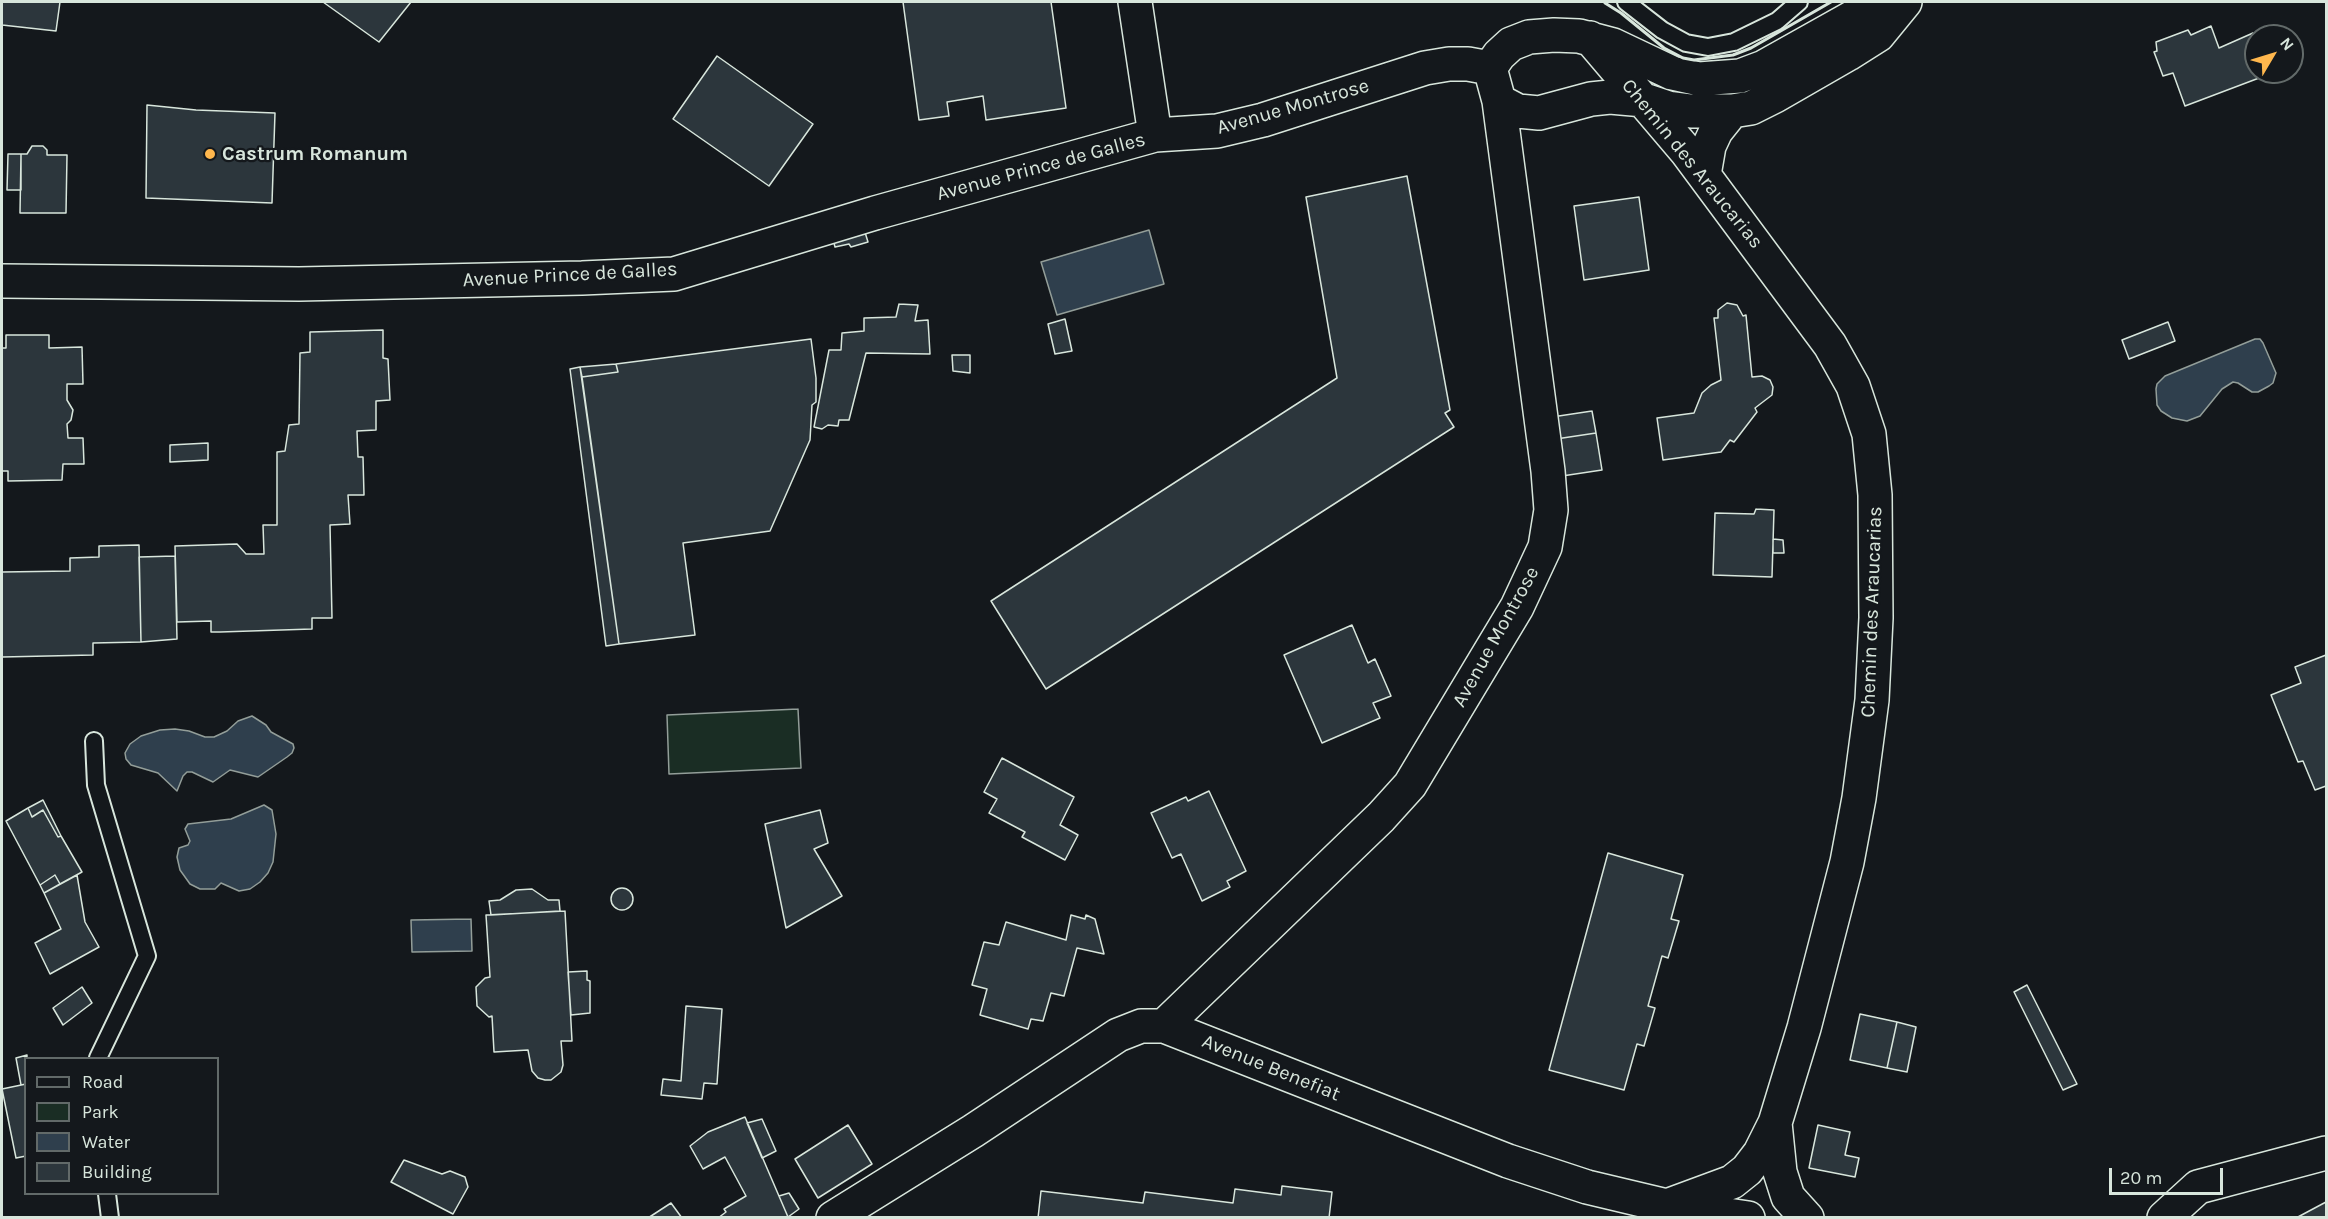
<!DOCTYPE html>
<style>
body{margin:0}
#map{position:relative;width:2328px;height:1219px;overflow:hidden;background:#14181c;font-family:Karla,sans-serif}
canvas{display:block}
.frame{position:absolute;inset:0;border:3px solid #d8e6dc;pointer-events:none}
.legend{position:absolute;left:24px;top:1057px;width:195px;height:138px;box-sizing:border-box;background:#14181c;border:2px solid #626a69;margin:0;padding:8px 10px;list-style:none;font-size:18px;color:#d8e6dc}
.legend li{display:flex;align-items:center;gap:12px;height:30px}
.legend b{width:30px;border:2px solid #626a69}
.north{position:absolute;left:2244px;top:24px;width:60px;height:60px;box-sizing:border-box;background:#14181c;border:2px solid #626a69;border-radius:50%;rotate:52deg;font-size:16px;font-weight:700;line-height:24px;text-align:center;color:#d8e6dc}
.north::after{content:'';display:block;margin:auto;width:21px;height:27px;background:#ffb74d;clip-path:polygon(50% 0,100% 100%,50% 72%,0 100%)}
.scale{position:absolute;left:2109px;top:1168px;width:114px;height:27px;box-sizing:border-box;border:3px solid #d8e6dc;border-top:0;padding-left:8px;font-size:18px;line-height:21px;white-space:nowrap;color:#d8e6dc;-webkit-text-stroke:4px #14181c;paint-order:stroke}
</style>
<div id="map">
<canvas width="2328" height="1219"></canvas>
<div class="frame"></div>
<ul class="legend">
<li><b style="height:8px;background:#14181c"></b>Road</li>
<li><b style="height:16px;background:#1a2d24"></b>Park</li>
<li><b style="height:16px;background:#2f3f4d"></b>Water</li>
<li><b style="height:16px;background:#2c363c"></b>Building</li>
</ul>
<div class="north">N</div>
<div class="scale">20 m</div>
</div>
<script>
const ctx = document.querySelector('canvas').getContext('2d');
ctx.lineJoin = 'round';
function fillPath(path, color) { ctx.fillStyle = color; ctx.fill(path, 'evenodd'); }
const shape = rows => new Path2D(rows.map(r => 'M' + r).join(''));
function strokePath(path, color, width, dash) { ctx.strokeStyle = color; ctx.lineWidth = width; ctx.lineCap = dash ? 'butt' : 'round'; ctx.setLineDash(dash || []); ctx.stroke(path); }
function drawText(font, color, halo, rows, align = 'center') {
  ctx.font = font + ' Karla,sans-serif'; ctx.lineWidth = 4.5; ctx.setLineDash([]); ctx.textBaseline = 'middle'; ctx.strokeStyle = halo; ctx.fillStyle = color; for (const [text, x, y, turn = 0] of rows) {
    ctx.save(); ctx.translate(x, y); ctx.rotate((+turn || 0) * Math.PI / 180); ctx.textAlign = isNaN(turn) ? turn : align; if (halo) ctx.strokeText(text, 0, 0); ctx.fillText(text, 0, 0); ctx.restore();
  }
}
const green = shape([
 [798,709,801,768,669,774,667,715,798,709]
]);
fillPath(green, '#1a2d24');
strokePath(green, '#939e99', 1.5);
const water = shape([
 [1149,230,1164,284,1057,315,1041,262,1149,230],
 [2255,339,2260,339,2263,343,2276,373,2273,383,2269,386,2258,392,2252,392,2238,383,2233,382,2222,389,2200,416,2187,421,2172,418,2161,411,2157,405,2156,389,2157,384,2165,376,2255,339],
 [252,716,266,725,271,732,293,744,294,748,292,753,287,757,258,777,230,770,213,782,192,772,187,772,183,776,177,791,158,773,131,765,126,759,125,753,130,744,141,736,160,730,175,729,189,731,205,737,214,737,227,731,238,721,252,716],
 [264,805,272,810,276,834,273,862,268,873,260,882,250,889,239,891,221,883,215,889,200,889,190,884,180,870,177,857,179,848,188,845,190,841,185,829,188,824,231,819,264,805],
 [471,919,472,951,412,952,411,920,471,919]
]);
fillPath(water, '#2f3f4d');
strokePath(water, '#939e99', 1.5);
const building = shape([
 [2,2,60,2,56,31,2,25,2,2],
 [323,2,411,2,379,42,323,2],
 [903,2,1051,2,1066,108,986,120,983,96,947,102,949,116,919,120,903,2],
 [2211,26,2219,48,2253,33,2256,43,2256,72,2266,72,2267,75,2185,106,2173,73,2163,76,2154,52,2157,51,2156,42,2188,30,2191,35,2211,26],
 [717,56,813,124,769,186,673,119,717,56],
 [147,105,196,110,275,113,272,203,146,198,147,105],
 [32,146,43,146,47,150,47,155,67,155,66,213,20,213,21,154,27,154,32,146],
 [8,154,21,154,21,190,7,190,8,154],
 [1407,176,1450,410,1445,413,1454,427,1046,689,991,601,1337,378,1306,197,1407,176],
 [1639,197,1649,270,1584,280,1574,206,1639,197],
 [864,229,868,242,851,247,849,244,835,247,833,239,864,229],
 [1727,303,1737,305,1743,316,1746,315,1752,377,1762,376,1770,380,1773,387,1772,395,1755,408,1757,412,1734,442,1730,440,1721,452,1663,460,1657,418,1694,413,1702,393,1711,385,1721,380,1714,318,1718,318,1718,310,1727,303],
 [899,304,918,305,915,321,928,320,930,354,866,353,849,420,839,420,838,426,828,425,822,429,814,427,829,350,841,350,842,333,864,331,864,318,896,317,899,304],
 [1065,319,1072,351,1055,354,1048,324,1065,319],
 [2168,322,2175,341,2129,359,2122,340,2168,322],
 [383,330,383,358,388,359,390,400,376,401,376,430,357,431,358,457,363,457,364,495,348,495,350,524,330,525,332,618,312,618,312,629,220,632,211,632,211,621,177,622,175,546,237,544,246,554,264,554,263,525,277,525,277,452,285,451,289,425,299,424,300,353,310,352,310,332,383,330],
 [6,335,49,335,49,348,82,347,83,384,67,384,67,400,73,410,71,420,67,424,68,438,83,438,84,464,63,464,62,480,8,481,8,471,2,471,2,348,6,348,6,335],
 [811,339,816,378,816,402,812,405,810,440,770,531,683,543,695,635,619,644,582,377,618,372,616,364,811,339],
 [952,355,970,355,970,373,953,371,952,355],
 [616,364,618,372,582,377,580,367,616,364],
 [580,367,619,644,606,646,570,369,580,367],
 [1592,411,1596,433,1556,439,1552,417,1592,411],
 [1596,433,1602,470,1562,476,1556,439,1596,433],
 [208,443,208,460,170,462,170,445,208,443],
 [1756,509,1774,510,1772,577,1713,575,1715,513,1754,514,1756,509],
 [1773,539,1783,540,1784,553,1773,553,1773,539],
 [139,545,141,642,93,643,93,655,2,657,2,572,70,571,70,558,99,557,99,546,139,545],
 [175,556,177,639,141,642,139,557,175,556],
 [1352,625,1368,663,1375,659,1391,696,1373,703,1380,718,1322,743,1284,655,1352,625],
 [2326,655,2326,786,2315,790,2303,761,2298,762,2271,695,2301,683,2295,667,2326,655],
 [1002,758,1074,797,1060,825,1078,835,1065,860,1022,837,1025,832,989,813,997,799,984,792,1002,758],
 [1209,791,1246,871,1227,881,1230,887,1202,901,1181,854,1172,858,1151,813,1186,797,1188,801,1209,791],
 [43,800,61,836,58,837,43,810,32,817,28,808,43,800],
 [28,808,32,817,43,810,58,837,61,836,82,872,60,884,55,875,40,885,6,821,28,808],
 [820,810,828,843,814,849,842,896,786,928,765,824,820,810],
 [1608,853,1683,875,1671,919,1679,921,1668,958,1662,956,1648,1006,1655,1008,1644,1046,1637,1044,1624,1090,1549,1070,1608,853],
 [55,875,60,884,44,893,40,885,55,875],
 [77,875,85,922,99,947,50,974,35,943,61,929,44,893,77,875],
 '611 899a11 11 0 1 1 22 0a11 11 0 1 1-22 0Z',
 [532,889,548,900,559,900,560,911,491,915,489,901,500,900,516,890,532,889],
 [565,911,572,1041,561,1041,563,1065,561,1072,551,1080,545,1080,538,1078,532,1071,528,1050,494,1052,492,1016,489,1017,477,1006,476,987,485,978,490,977,486,915,565,911],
 [1071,915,1085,919,1086,915,1095,919,1104,954,1077,948,1064,996,1051,993,1043,1021,1031,1019,1028,1029,980,1015,987,989,972,985,984,942,999,945,1006,922,1066,940,1071,915],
 [587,971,587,980,590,981,590,1013,571,1015,568,972,587,971],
 [2027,985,2077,1084,2063,1090,2014,992,2027,985],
 [82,987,92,1003,63,1025,53,1008,82,987],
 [686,1006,722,1009,717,1084,704,1083,702,1099,661,1095,663,1079,681,1081,686,1006],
 [1860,1014,1897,1022,1887,1068,1850,1060,1860,1014],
 [1897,1022,1916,1027,1907,1072,1887,1068,1897,1022],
 [27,1055,26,1084,21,1085,16,1058,27,1055],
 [26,1084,26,1156,16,1158,2,1089,26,1084],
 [745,1117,788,1217,787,1218,718,1218,726,1212,724,1209,746,1196,725,1157,703,1169,690,1146,708,1132,745,1117],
 [762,1119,776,1151,762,1158,747,1123,762,1119],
 [848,1125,872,1164,818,1198,795,1159,848,1125],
 [1818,1125,1850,1132,1845,1155,1859,1158,1855,1177,1809,1168,1818,1125],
 [404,1160,442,1174,450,1171,465,1177,468,1187,453,1214,391,1182,404,1160],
 [1282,1186,1332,1192,1329,1218,1038,1218,1041,1191,1143,1203,1145,1192,1233,1203,1235,1189,1281,1195,1282,1186],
 [789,1193,799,1209,788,1217,779,1196,789,1193],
 [2326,1202,2326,1218,2296,1218,2326,1202],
 [671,1203,682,1218,648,1218,671,1203]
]);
fillPath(building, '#2c363c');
strokePath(building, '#d8e6dc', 1.5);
const service = shape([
 [1626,2,1662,30,1686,43,1708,47,1734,42,1777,21,1799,2],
 [94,741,96,785,147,956,98,1058],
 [107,1194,110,1218]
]);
const minor = shape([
 [1135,2,1155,135],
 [1896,2,1862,12,1764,67,1740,76,1699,79,1672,73,1613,45,1579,36,1554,35,1529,37,1511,44,1499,55,1490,68,1499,101,1518,111,1539,113,1591,99,1610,97,1644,100,1668,108,1691,111,1732,111,1751,108,1775,96,1848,54,1878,35,1905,2],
 [1590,38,1686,151,1830,345,1853,386,1869,434,1875,495,1876,618,1872,700,1859,798,1847,862,1804,1028,1775,1123,1760,1153,1747,1170,1732,1182,1667,1206],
 [1704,175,1709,146,1716,131,1732,111],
 [2,281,299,284,582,278,674,274,875,213,1155,135,1217,131,1263,120,1425,68,1449,64,1468,64,1490,68],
 [1164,1026,1381,817,1410,785,1517,607,1545,547,1551,510,1548,471,1499,101],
 [1775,1123,1780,1172,1788,1197,1807,1218],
 [833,1218,973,1131,1118,1035,1141,1026,1164,1026,1508,1161,1587,1187,1667,1206,1748,1218],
 [2164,1218,2198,1187,2326,1153]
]);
strokePath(service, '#d8e6dc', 20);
strokePath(minor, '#d8e6dc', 36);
strokePath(service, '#14181c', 16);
strokePath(minor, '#14181c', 33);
strokePath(shape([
 [1605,3,1621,13,1664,48,1683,58,1694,60,1733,55,1751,48,1831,2]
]), '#d8e6dc', 3);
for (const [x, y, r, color] of [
 [210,154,6,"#ffb74d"]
]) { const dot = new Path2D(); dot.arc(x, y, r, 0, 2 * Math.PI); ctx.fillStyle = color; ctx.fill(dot); strokePath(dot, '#14181c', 2); }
drawText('20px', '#d8e6dc', '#14181c', [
 ["Avenue Montrose",1293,107,-16],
 ["Chemin des Araucarias",1692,164,51],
 ["Avenue Prince de Galles",1041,167,-15],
 ["Avenue Prince de Galles",570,275,-3],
 ["Chemin des Araucarias",1872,612,-88],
 ["Avenue Montrose",1496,637,-61],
 ["Avenue Benefiat",1271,1068,22]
]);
drawText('bold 20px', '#d8e6dc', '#14181c', [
 ["Castrum Romanum",222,154]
], 'left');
</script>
